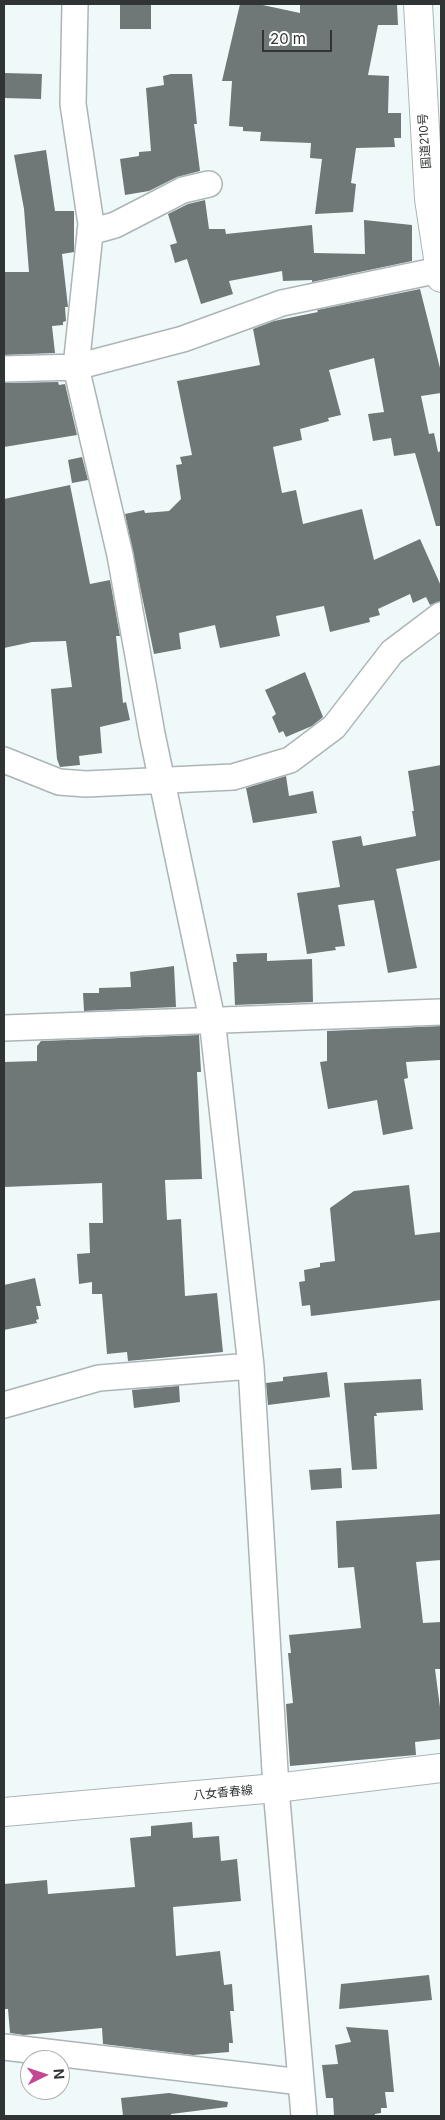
<!DOCTYPE html>
<meta charset="utf-8">
<style>
body{margin:0}
#map{position:relative;width:445px;height:2120px;overflow:hidden;background:#f0f9f9;font-family:Inter,sans-serif}
canvas{display:block}
.frame{position:absolute;inset:0;border:5px solid #313434;pointer-events:none}
.north{position:absolute;left:20px;top:2050px;width:50px;height:50px;box-sizing:border-box;background:#fff;border:1px solid #adaeae;border-radius:50%;rotate:86deg;font-size:14px;font-weight:700;line-height:20px;text-align:center;color:#313434}
.north::after{content:'';display:block;margin:auto;width:18px;height:22px;background:#c54693;clip-path:polygon(50% 0,100% 100%,50% 72%,0 100%)}
.scale{position:absolute;left:262px;top:30px;width:70px;height:22px;box-sizing:border-box;border:2px solid #313434;border-top:0;padding-left:6px;font-size:15px;line-height:18px;white-space:nowrap;color:#313434;-webkit-text-stroke:4px #fff;paint-order:stroke}
</style>
<div id="map">
<canvas width="445" height="2120"></canvas>
<div class="frame"></div>
<div class="north">N</div>
<div class="scale">20 m</div>
</div>
<script>
const ctx = document.querySelector('canvas').getContext('2d');
ctx.lineJoin = 'round';
function fillPath(path, color) { ctx.fillStyle = color; ctx.fill(path, 'evenodd'); }
const shape = rows => new Path2D(rows.map(r => 'M' + r).join(''));
function strokePath(path, color, width, dash) { ctx.strokeStyle = color; ctx.lineWidth = width; ctx.lineCap = dash ? 'butt' : 'round'; ctx.setLineDash(dash || []); ctx.stroke(path); }
function drawText(font, color, halo, rows, align = 'center') {
  ctx.font = font + ' Inter,"Noto Sans JP",sans-serif'; ctx.lineWidth = 5; ctx.setLineDash([]); ctx.textBaseline = 'middle'; ctx.strokeStyle = halo; ctx.fillStyle = color; for (const [text, x, y, turn = 0] of rows) {
    ctx.save(); ctx.translate(x, y); ctx.rotate((+turn || 0) * Math.PI / 180); ctx.textAlign = isNaN(turn) ? turn : align; if (halo) ctx.strokeText(text, 0, 0); ctx.fillText(text, 0, 0); ctx.restore();
  }
}
fillPath(shape([
 [120,4,151,4,151,29,120,29],
 [240,4,258,4,300,13,300,4,397,4,398,25,378,25,368,75,389,76,388,113,401,113,401,138,394,138,395,147,356,148,351,183,356,184,353,212,315,214,322,159,310,158,311,143,260,141,261,132,243,131,243,127,229,126,232,81,222,81],
 [4,73,42,74,41,99,4,98],
 [171,74,192,74,197,124,194,124,200,171,177,177,149,191,125,195,120,159,139,156,139,152,151,151,146,88,164,85,163,76],
 [46,150,55,211,74,211,74,252,62,254,68,307,65,307,66,321,63,322,63,325,52,326,55,353,4,355,5,272,29,272,24,209,14,155],
 [205,200,209,229,225,229,226,234,312,225,314,253,365,254,364,220,412,225,412,261,312,282,312,280,283,281,282,271,229,281,233,294,201,304,187,259,175,263,170,245,177,243,168,214,188,204],
 [420,289,441,372,441,393,421,396,429,434,434,433,438,452,441,451,441,526,436,526,415,453,394,456,391,438,373,441,368,414,384,412,374,358,329,370,341,415,328,418,329,421,300,429,302,440,273,447,282,493,296,490,303,524,362,509,374,560,420,539,441,586,441,601,430,605,426,597,413,603,410,594,378,609,380,615,369,618,370,622,330,632,324,606,276,616,280,636,220,648,215,625,179,633,181,649,154,654,125,514,144,510,145,513,169,511,181,499,176,465,182,464,180,457,192,455,177,381,260,365,253,329,274,321,318,312,317,310],
 [58,382,59,385,65,384,77,435,4,447,4,383],
 [82,457,88,480,72,483,68,460],
 [70,485,90,584,110,580,120,636,116,636,123,703,126,702,130,720,100,727,102,753,79,756,80,765,60,767,57,759,51,689,72,687,66,641,32,642,4,648,4,499],
 [305,672,323,717,312,726,286,737,283,731,279,733,272,717,276,714,265,690],
 [441,765,441,860,396,869,417,968,388,973,374,900,338,905,345,946,335,947,336,950,307,954,297,893,340,887,332,841,361,836,363,846,416,836,412,811,414,811,408,771],
 [286,776,289,796,313,791,317,813,253,823,246,788],
 [267,953,267,961,312,959,313,1002,235,1005,233,962,237,962,236,954],
 [174,966,176,1007,84,1011,83,993,99,993,99,988,131,987,130,972],
 [441,1026,440,1060,406,1062,408,1078,404,1079,413,1129,383,1135,377,1100,328,1109,320,1062,327,1061,327,1031],
 [199,1035,201,1072,197,1072,202,1179,165,1180,167,1220,181,1219,185,1296,217,1293,223,1352,128,1361,127,1352,107,1354,102,1294,92,1294,92,1282,79,1284,77,1254,90,1253,89,1223,103,1223,102,1183,4,1187,4,1062,37,1061,37,1046,41,1041],
 [409,1185,415,1235,441,1232,441,1300,311,1316,310,1305,302,1306,299,1282,305,1281,304,1270,320,1267,320,1263,335,1261,330,1208,354,1191],
 [35,1278,41,1306,36,1306,39,1319,36,1320,37,1323,4,1330,4,1285],
 [327,1372,330,1397,268,1405,266,1383,283,1381,283,1377],
 [421,1379,423,1410,376,1413,377,1416,374,1416,377,1469,352,1470,344,1383],
 [179,1386,180,1402,134,1408,132,1390],
 [341,1468,342,1488,311,1490,309,1470],
 [441,1514,441,1560,416,1562,423,1623,441,1622,441,1669,435,1669,441,1715,441,1739,415,1742,416,1755,290,1766,286,1704,293,1703,288,1653,291,1653,289,1635,361,1628,354,1567,338,1568,336,1521],
 [192,1822,193,1838,219,1836,221,1861,237,1859,241,1901,173,1907,176,1956,220,1951,224,1985,232,1984,234,2011,230,2011,233,2043,229,2043,229,2052,193,2055,103,2044,102,2028,24,2035,10,2033,8,2009,4,2009,4,1884,47,1880,48,1894,135,1887,130,1838,151,1836,151,1826],
 [429,1975,432,2000,339,2009,341,1984],
 [346,2027,388,2030,394,2092,385,2092,387,2108,381,2108,381,2113,375,2114,375,2116,334,2116,333,2098,326,2098,322,2065,338,2064,335,2045,351,2042],
 [169,2093,228,2102,227,2107,171,2114,171,2116,123,2116,121,2098]
]), '#6f7777');
const street = shape([
 [75,4,73,104,91,224,76,367,120,555,152,734,212,1019,251,1366,276,1788,304,2116],
 [90,232,115,225,183,190,209,184],
 [4,369,76,367,183,339,282,303,439,270],
 [4,760,59,782,86,784,233,777,290,760,334,727,392,652,441,615],
 [4,1028,441,1012],
 [4,1405,99,1378,251,1366],
 [4,2047,301,2082]
]);
const primary = shape([
 [4,1812,276,1788,441,1768]
]);
const highway = shape([
 [418,4,429,199,441,278]
]);
strokePath(street, '#acb5b5', 28);
strokePath(primary, '#acb5b5', 30);
strokePath(highway, '#acb5b5', 30);
strokePath(street, '#fff', 25);
strokePath(primary, '#fff', 28);
strokePath(highway, '#fff', 28);
drawText('12px', '#313434', '#fff', [
 ["国道210号",425,141,-94],
 ["八女香春線",223,1793,-5]
]);
</script>
